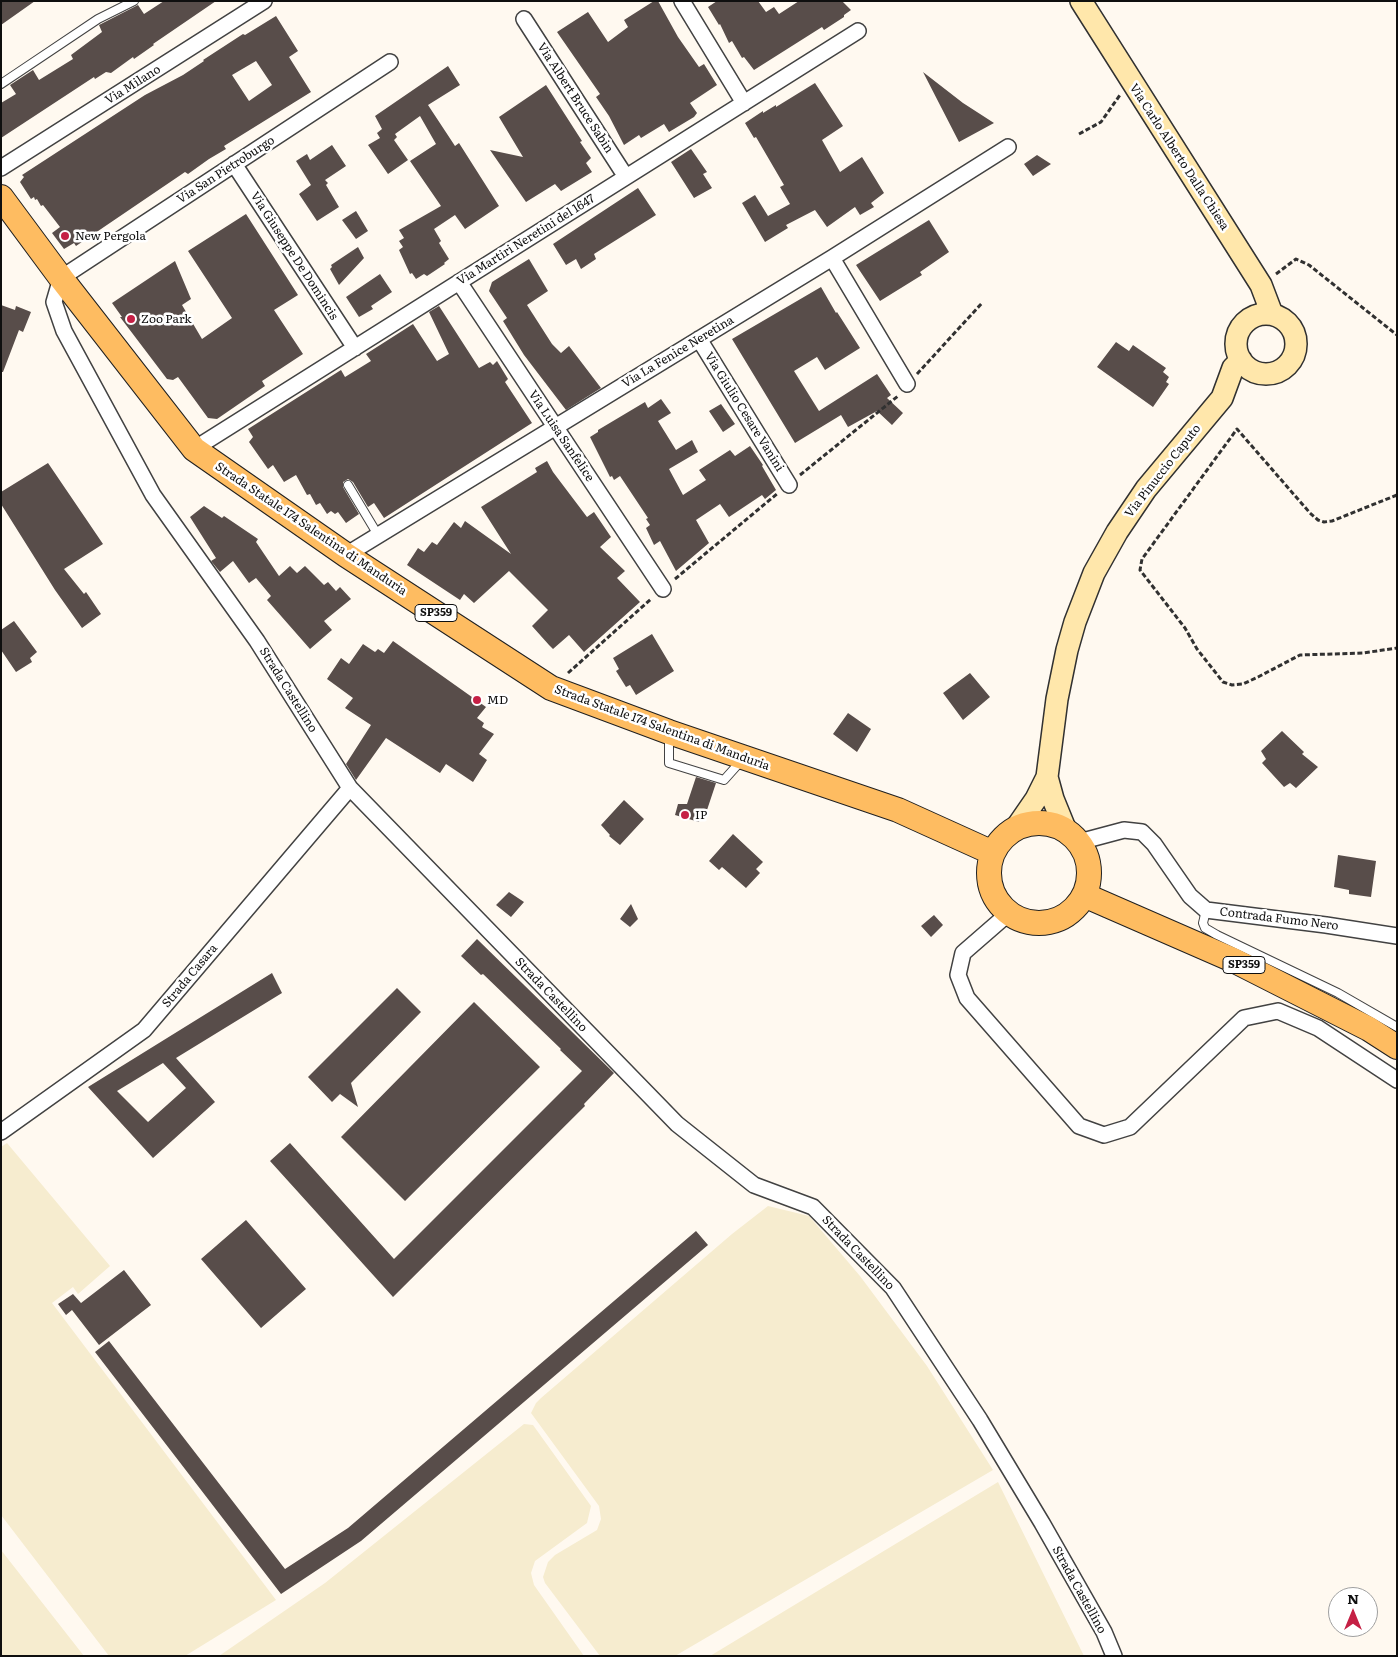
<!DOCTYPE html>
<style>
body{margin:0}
#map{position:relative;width:1398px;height:1657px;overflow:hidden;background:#fff9f0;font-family:Literata,serif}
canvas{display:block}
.frame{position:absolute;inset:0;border:2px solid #0f0f0f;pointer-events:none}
.north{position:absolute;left:1328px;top:1587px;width:50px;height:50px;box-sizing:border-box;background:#fff;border:1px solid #9f9f9f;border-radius:50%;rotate:0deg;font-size:14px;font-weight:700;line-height:20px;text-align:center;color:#0f0f0f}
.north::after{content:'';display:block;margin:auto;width:18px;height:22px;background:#c52045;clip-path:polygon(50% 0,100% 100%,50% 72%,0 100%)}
</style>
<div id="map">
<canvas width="1398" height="1657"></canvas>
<div class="frame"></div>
<div class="north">N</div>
</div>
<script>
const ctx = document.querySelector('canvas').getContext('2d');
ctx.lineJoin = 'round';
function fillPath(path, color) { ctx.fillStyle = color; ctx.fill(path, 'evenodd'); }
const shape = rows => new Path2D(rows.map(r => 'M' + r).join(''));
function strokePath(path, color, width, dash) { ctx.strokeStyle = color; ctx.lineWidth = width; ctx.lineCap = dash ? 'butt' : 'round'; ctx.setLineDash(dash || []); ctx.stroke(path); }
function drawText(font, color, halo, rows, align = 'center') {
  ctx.font = font + ' Literata,serif'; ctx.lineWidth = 5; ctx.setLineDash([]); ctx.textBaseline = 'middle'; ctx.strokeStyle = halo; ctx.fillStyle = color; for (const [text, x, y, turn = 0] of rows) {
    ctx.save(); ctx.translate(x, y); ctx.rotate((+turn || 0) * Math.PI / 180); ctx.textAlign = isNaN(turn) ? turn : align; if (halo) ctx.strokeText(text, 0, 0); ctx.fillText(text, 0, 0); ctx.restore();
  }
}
fillPath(shape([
 [7,1143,110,1266,78,1294,73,1287,52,1303,276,1600,185,1656,109,1656,1,1515,1,1147],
 [768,1206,809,1216,860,1276,927,1366,993,1470,675,1656,600,1656,545,1583,543,1577,548,1562,555,1555,597,1530,601,1519,599,1506,531,1413,536,1403,541,1398,732,1234],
 [524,1424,533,1425,591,1506,587,1523,535,1561,531,1573,534,1585,584,1656,219,1656,325,1583],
 [998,1482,1084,1656,710,1656],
 [1,1550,84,1656,1,1656]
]), '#f6eccf');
fillPath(shape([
 [1,1,35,1,1,25],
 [164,1,216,1,153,44,154,45,134,59,133,57,111,73,106,72,95,79,94,77,1,138,1,103,16,94,10,85,33,70,39,80,73,59,71,55,102,32,99,25,101,24,138,5,144,14],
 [654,1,658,1,678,37,699,67,704,64,717,85,690,103,697,113,694,117,669,132,664,124,641,138,639,135,624,145,609,116,596,97,600,94,557,32,588,12,608,42,628,27,624,20],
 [717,1,758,1,766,12,774,7,779,14,799,1,842,1,851,10,844,15,844,17,824,30,822,27,754,70,744,57,742,58,732,41,729,43,720,24,719,25,708,7],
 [276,16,298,51,289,57,311,92,224,146,226,149,209,159,188,174,185,172,76,246,74,243,64,249,52,233,60,227,43,205,41,206,37,199,35,200,34,197,31,199,20,182,24,177,22,175,145,95,183,75,204,61,203,60,243,34,245,35],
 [256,61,272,85,249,101,232,75],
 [448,66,460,85,428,105,455,146,459,143,499,206,465,229,455,215,434,229,441,241,439,243,449,259,444,263,445,264,427,276,424,274,416,279,412,273,410,274,399,250,403,247,399,241,404,238,399,230,441,206,410,161,436,144,420,116,395,134,397,137,394,140,408,160,388,174,368,145,380,138,377,133,382,129,375,116],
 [923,72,963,103,994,123,959,142],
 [815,83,843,126,822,140,840,172,862,157,884,193,871,203,874,207,860,215,855,207,827,227,815,210,786,225,788,228,765,242,742,203,755,195,768,216,790,204,780,187,784,185,756,137,754,138,745,123,763,111,763,113,776,105,776,107],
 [546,85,582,141,580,142,591,158,586,163,592,172,561,191,555,184,526,202,490,150,523,157,499,117],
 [332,145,346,166,325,180,328,183,326,185,339,207,317,221,299,194,311,185,296,161,307,154,310,160],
 [691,149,707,172,703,174,712,188,694,198,671,162],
 [1037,155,1051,164,1033,176,1024,164],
 [638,188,656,215,594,254,596,259,581,269,576,259,566,265,553,244],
 [356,211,368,231,356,239,342,220],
 [246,214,298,295,274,310,303,354,262,381,265,386,217,419,208,418,178,377,173,380,167,379,120,317,122,317,112,303,175,261,191,299,182,305,202,339,232,318,188,251],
 [929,220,949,252,920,272,922,275,880,301,856,265],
 [358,247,364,258,339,285,330,269,332,267,331,265],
 [529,259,548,291,527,305,552,344,561,353,569,346,601,388,566,410,524,355,503,321,507,318,489,291,492,282],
 [380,274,392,292,371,306,373,309,359,317,346,297],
 [821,287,836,313,837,312,860,348,825,370,817,357,794,371,819,411,877,374,891,395,887,398,903,413,892,425,877,411,848,427,841,415,795,443,732,339],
 [1,305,15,310,16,306,31,312,23,332,19,330,3,372,1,372],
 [439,306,479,368,490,362,493,365,497,361,508,379,505,382,532,423,384,518,374,503,368,507,353,482,348,479,343,482,343,487,359,514,346,523,338,512,335,514,331,511,327,514,320,503,316,505,310,494,307,495,296,475,284,482,273,465,268,469,249,442,253,437,248,429,341,370,345,377,371,361,366,354,413,324,437,361,449,354,429,312],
 [1116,342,1129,351,1133,345,1166,368,1163,372,1169,377,1166,382,1169,384,1153,407,1097,367],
 [661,399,671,413,658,421,676,450,692,440,698,452,669,469,683,495,706,480,699,470,730,450,735,456,750,446,763,465,762,466,776,490,765,499,762,495,729,517,720,504,696,520,709,543,676,571,660,541,654,545,646,528,650,525,646,519,648,518,620,476,614,480,612,476,610,477,590,437,598,432,598,430,645,402,648,408],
 [721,404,735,424,723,432,709,411],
 [547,461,553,472,587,517,594,512,611,537,600,547,625,571,617,578,640,602,584,652,569,635,553,649,549,645,532,626,548,610,509,571,474,603,464,594,460,600,407,565,418,548,424,552,432,542,437,545,454,522,461,528,465,521,511,554,481,507,537,472,535,468],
 [48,463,103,544,64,569,84,594,86,592,101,614,82,628,55,590,1,504,1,492],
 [204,506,222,518,224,516,258,539,256,542,279,576,290,566,297,573,305,566,324,585,328,582,336,591,340,587,351,599,324,621,332,630,310,649,267,600,271,596,256,578,249,583,233,561,220,572,211,561,216,558,190,517],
 [14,621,37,652,30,658,32,662,16,672,1,650,1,630],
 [652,634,674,671,636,695,630,685,626,687,616,671,619,669,613,658],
 [393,641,486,707,477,718,484,723,482,727,494,734,479,754,487,760,473,782,446,764,440,773,386,738,356,780,346,764,371,725,345,708,353,698,327,679,341,658,349,664,363,644,375,652,378,649,384,653],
 [970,673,990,697,963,720,943,693],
 [848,713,871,729,857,752,833,734],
 [1282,731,1304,752,1302,754,1318,767,1296,788,1290,783,1284,787,1262,763,1266,759,1261,751],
 [696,777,716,783,707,810,703,809,699,822,675,815,678,804,687,804],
 [624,800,644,819,620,845,609,836,610,835,601,825],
 [733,834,763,862,756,869,760,873,746,888,722,867,719,870,709,861],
 [1338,855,1376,861,1371,897,1349,894,1349,890,1334,887],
 [509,892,524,902,511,917,496,905],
 [631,904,638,919,630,927,620,919],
 [934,915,943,925,931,937,921,926],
 [477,939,614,1073,584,1104,585,1106,393,1297,270,1161,290,1143,394,1259,582,1071,560,1050,561,1049,483,974,481,975,461,956],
 [272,973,282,993,176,1058,215,1102,153,1158,88,1087],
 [163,1063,186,1088,148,1122,117,1091],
 [397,988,421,1012,351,1083,358,1107,340,1094,332,1102,308,1077],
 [474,1002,540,1067,405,1201,341,1137],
 [246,1220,306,1289,261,1328,201,1259],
 [696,1231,708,1245,361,1541,281,1594,95,1352,109,1341,285,1569,348,1528],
 [124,1270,151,1305,99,1345,72,1310,66,1315,58,1304,73,1294,81,1303]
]), '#584d4a');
const lane = shape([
 [1,84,98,19,134,1],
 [348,485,378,535],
 [669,734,669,763,724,780,741,761],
 [1206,910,1203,923,1205,928,1217,935,1338,993,1397,1027]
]);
const street = shape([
 [682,1,744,103],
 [524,19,626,177],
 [390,62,61,278,54,302,64,331,153,495,257,641,350,788,677,1124,754,1185,813,1207,893,1288,980,1420,1042,1523,1104,1632,1114,1656],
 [234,164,355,348],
 [1,168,264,1],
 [832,258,907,384],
 [459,282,663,589],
 [699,339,789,485],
 [194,449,858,31],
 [346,555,832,258,1008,147],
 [1079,842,1124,830,1142,832,1154,844,1190,896,1206,910,1326,925,1397,936],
 [1009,913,963,953,958,975,967,998,1079,1126,1104,1135,1130,1127,1244,1018,1278,1011,1318,1028,1397,1080],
 [1,1132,144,1030,350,788]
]);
const secondary = shape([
 [1081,1,1261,285,1272,314],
 '1236 344a30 30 0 1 1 60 0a30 30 0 1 1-60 0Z',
 [1047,777,1057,699,1067,650,1075,622,1094,573,1117,532,1146,489,1222,398,1233,368,1241,360],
 [1016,828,1036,799,1047,777,1053,799,1066,831]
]);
const primary = shape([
 [1,197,61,278,194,449,346,555,551,688,669,732,898,810,993,853],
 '989 873a50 50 0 1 1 100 0a50 50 0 1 1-100 0Z',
 [1084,895,1233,960,1369,1029,1397,1047]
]);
strokePath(lane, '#424242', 10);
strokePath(street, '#424242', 18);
strokePath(secondary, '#313131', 24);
strokePath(primary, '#202020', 26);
strokePath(shape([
 [1079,134,1101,122,1120,95],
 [1276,274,1296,259,1309,265,1397,335],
 [917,374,982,303],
 [800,475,898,396],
 [1397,495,1332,521,1324,522,1318,520,1310,513,1237,429,1142,559,1140,570,1185,628,1197,649,1223,682,1232,685,1243,684,1258,677,1300,655,1363,653,1397,648],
 [675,579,778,493],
 [568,673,651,599]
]), '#313131', 3, [5, 2.5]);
strokePath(lane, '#fff', 8);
strokePath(street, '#fff', 15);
strokePath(secondary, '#ffe7ab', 21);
strokePath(primary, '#febc61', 24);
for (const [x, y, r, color] of [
 [65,236,5,"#c52045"],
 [131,319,5,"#c52045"],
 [477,700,5,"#c52045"],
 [685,815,5,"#c52045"]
]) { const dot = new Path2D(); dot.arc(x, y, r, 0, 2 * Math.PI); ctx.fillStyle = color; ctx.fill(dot); strokePath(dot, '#fff', 2); }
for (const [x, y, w] of [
 [436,613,42],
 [1244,965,42]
]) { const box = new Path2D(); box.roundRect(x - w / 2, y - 8.5, w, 17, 4); ctx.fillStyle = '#fff'; ctx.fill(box); strokePath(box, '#0f0f0f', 1); }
drawText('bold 11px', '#0f0f0f', null, [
 ["SP359",436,613],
 ["SP359",1244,965]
]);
drawText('12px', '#0f0f0f', '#fff', [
 ["Via Milano",133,85,-32],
 ["Via Albert Bruce Sabin",575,98,57],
 ["Via Carlo Alberto Dalla Chiesa",1179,157,57],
 ["Via San Pietroburgo",226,170,-33],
 ["Via Martiri Neretini del 1647",526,240,-32],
 ["Via Giuseppe De Domincis",294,256,57],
 ["Via La Fenice Neretina",678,352,-31],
 ["Via Giulio Cesare Vanini",744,412,58],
 ["Via Luisa Sanfelice",561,436,56],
 ["Via Pinuccio Caputo",1163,471,-52],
 ["Strada Statale 174 Salentina di Manduria",311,529,34],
 ["Strada Castellino",288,690,58],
 ["Strada Statale 174 Salentina di Manduria",662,728,20],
 ["Contrada Fumo Nero",1279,919,7],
 ["Strada Casara",190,976,-50],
 ["Strada Castellino",551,995,46],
 ["Strada Castellino",858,1253,46],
 ["Strada Castellino",1079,1590,61]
]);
drawText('12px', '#0f0f0f', '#fff', [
 ["New Pergola",75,236],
 ["Zoo Park",141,319],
 ["MD",487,700],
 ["IP",695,815]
], 'left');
</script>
